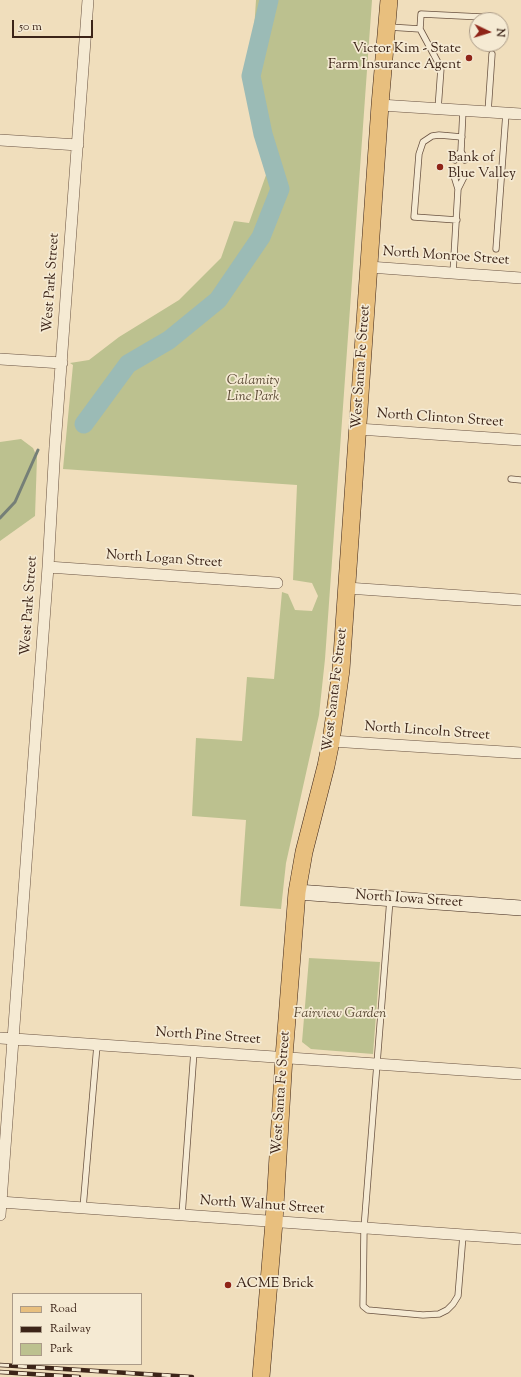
<!DOCTYPE html>
<style>
body{margin:0}
#map{position:relative;width:521px;height:1377px;overflow:hidden;background:#f0debc;font-family:"Sorts Mill Goudy",serif}
canvas{display:block}
.legend{position:absolute;left:12px;top:1293px;width:130px;height:72px;box-sizing:border-box;background:#f5ead3;border:1px solid #ab9b88;margin:0;padding:5px 7px;list-style:none;font-size:12px;color:#3c2418}
.legend li{display:flex;align-items:center;gap:8px;height:20px}
.legend b{width:20px;border:1px solid #ab9b88}
.north{position:absolute;left:469px;top:12px;width:40px;height:40px;box-sizing:border-box;background:#f5ead3;border:1px solid #ab9b88;border-radius:50%;rotate:94deg;font-size:11px;font-weight:700;line-height:16px;text-align:center;color:#3c2418}
.north::after{content:'';display:block;margin:auto;width:14px;height:18px;background:#8f2418;clip-path:polygon(50% 0,100% 100%,50% 72%,0 100%)}
.scale{position:absolute;left:12px;top:20px;width:81px;height:18px;box-sizing:border-box;border:2px solid #3c2418;border-top:0;padding-left:5px;font-size:12px;line-height:14px;white-space:nowrap;color:#3c2418;-webkit-text-stroke:3px #f5ead3;paint-order:stroke}
</style>
<div id="map">
<canvas width="521" height="1377"></canvas>
<ul class="legend">
<li><b style="height:5px;background:#e8bf7e"></b>Road</li>
<li><b style="height:5px;background:#3c2418"></b>Railway</li>
<li><b style="height:11px;background:#bcc18f"></b>Park</li>
</ul>
<div class="north">N</div>
<div class="scale">50 m</div>
</div>
<script>
const ctx = document.querySelector('canvas').getContext('2d');
ctx.lineJoin = 'round';
function fillPath(path, color) { ctx.fillStyle = color; ctx.fill(path, 'evenodd'); }
const shape = rows => new Path2D(rows.map(r => 'M' + r).join(''));
function strokePath(path, color, width, dash) { ctx.strokeStyle = color; ctx.lineWidth = width; ctx.lineCap = dash ? 'butt' : 'round'; ctx.setLineDash(dash || []); ctx.stroke(path); }
function drawText(font, color, halo, rows, align = 'center') {
  ctx.font = font + ' "Sorts Mill Goudy",serif'; ctx.lineWidth = 3.5; ctx.setLineDash([]); ctx.textBaseline = 'middle'; ctx.strokeStyle = halo; ctx.fillStyle = color; for (const [text, x, y, turn = 0] of rows) {
    ctx.save(); ctx.translate(x, y); ctx.rotate((+turn || 0) * Math.PI / 180); ctx.textAlign = isNaN(turn) ? turn : align; if (halo) ctx.strokeText(text, 0, 0); ctx.fillText(text, 0, 0); ctx.restore();
  }
}
fillPath(shape([
 [256,0,372,0,325,659,319,715,286,863,281,909,240,906,246,820,192,816,196,738,242,741,247,677,274,679,282,592,288,594,295,610,312,611,318,596,312,583,293,580,297,485,63,469,73,365,70,363,89,360,119,337,179,300,221,258,234,221,249,223,271,161,263,134,251,76],
 [21,439,33,448,37,457,35,516,0,541,0,442],
 [309,958,380,962,373,1054,311,1049,302,1042]
]), '#bcc18f');
strokePath(shape([
 [0,518,15,502,38,450]
]), '#757f77', 3);
strokePath(shape([
 [84,424,128,364,169,340,218,300,261,237,280,189,263,134,251,76,269,0]
]), '#9bbbb6', 19);
const lane = shape([
 [389,27,420,29,421,14,482,17],
 [420,29,441,68,438,109],
 [488,112,492,54],
 [461,151,465,160],
 [455,160,461,151,463,110],
 [458,189,464,177],
 [457,220,414,217,419,154,423,142,432,136,439,135,462,137],
 [496,249,506,113],
 [453,273,458,189,454,176],
 [511,479,521,480],
 [390,899,364,1228,363,1306,368,1310,423,1315,439,1314,447,1310,453,1304,458,1296,463,1235],
 [83,1208,97,1045],
 [182,1215,194,1051]
]);
const street = shape([
 [380,105,521,114],
 [0,140,78,145],
 [369,267,521,278],
 [0,359,62,363],
 [358,429,521,440],
 [48,567,277,583],
 [347,588,521,600],
 [331,741,521,753],
 [0,1038,521,1074],
 [0,1202,521,1239],
 [0,1215,48,567,55,446,88,0]
]);
const secondary = shape([
 [297,892,521,908]
]);
const primary = shape([
 [261,1377,274,1222,284,1057,297,892,304,852,326,766,331,741,341,670,380,105,389,0]
]);
strokePath(lane, '#695241', 7);
strokePath(street, '#695241', 12);
strokePath(secondary, '#3c2418', 16);
strokePath(primary, '#3c2418', 18);
strokePath(lane, '#f5ead3', 5.5);
strokePath(street, '#f5ead3', 11);
strokePath(secondary, '#f5ead3', 15);
strokePath(primary, '#e8bf7e', 17);
const rail = shape([
 [0,1365,192,1377],
 [0,1372,79,1377]
]);
strokePath(rail, '#3c2418', 4.5);
strokePath(rail, '#f5ead3', 3, [9]);
for (const [x, y, r, color] of [
 [469,58,4,"#8f2418"],
 [440,167,4,"#8f2418"],
 [228,1285,4,"#8f2418"]
]) { const dot = new Path2D(); dot.arc(x, y, r, 0, 2 * Math.PI); ctx.fillStyle = color; ctx.fill(dot); strokePath(dot, '#f5ead3', 1.5); }
drawText('14px', '#3c2418', '#f5ead3', [
 ["Victor Kim - State",461,50,"right"],
 ["Farm Insurance Agent",461,66,"right"],
 ["Bank of",448,159],
 ["Blue Valley",448,175],
 ["ACME Brick",236,1285]
], 'left');
drawText('14px', '#3c2418', '#f5ead3', [
 ["North Monroe Street",446,257,4],
 ["West Park Street",52,283,-86],
 ["West Santa Fe Street",362,367,-86],
 ["North Clinton Street",440,419,4],
 ["North Logan Street",164,560,4],
 ["West Park Street",30,606,-86],
 ["West Santa Fe Street",336,690,-83],
 ["North Lincoln Street",427,732,4],
 ["North Iowa Street",409,900,4],
 ["North Pine Street",208,1037,4],
 ["West Santa Fe Street",282,1093,-86],
 ["North Walnut Street",262,1206,4]
]);
drawText('italic 14px', '#5c4b36', '#f5ead3', [
 ["Calamity",253,382],
 ["Line Park",253,398],
 ["Fairview Garden",340,1015]
]);
</script>
